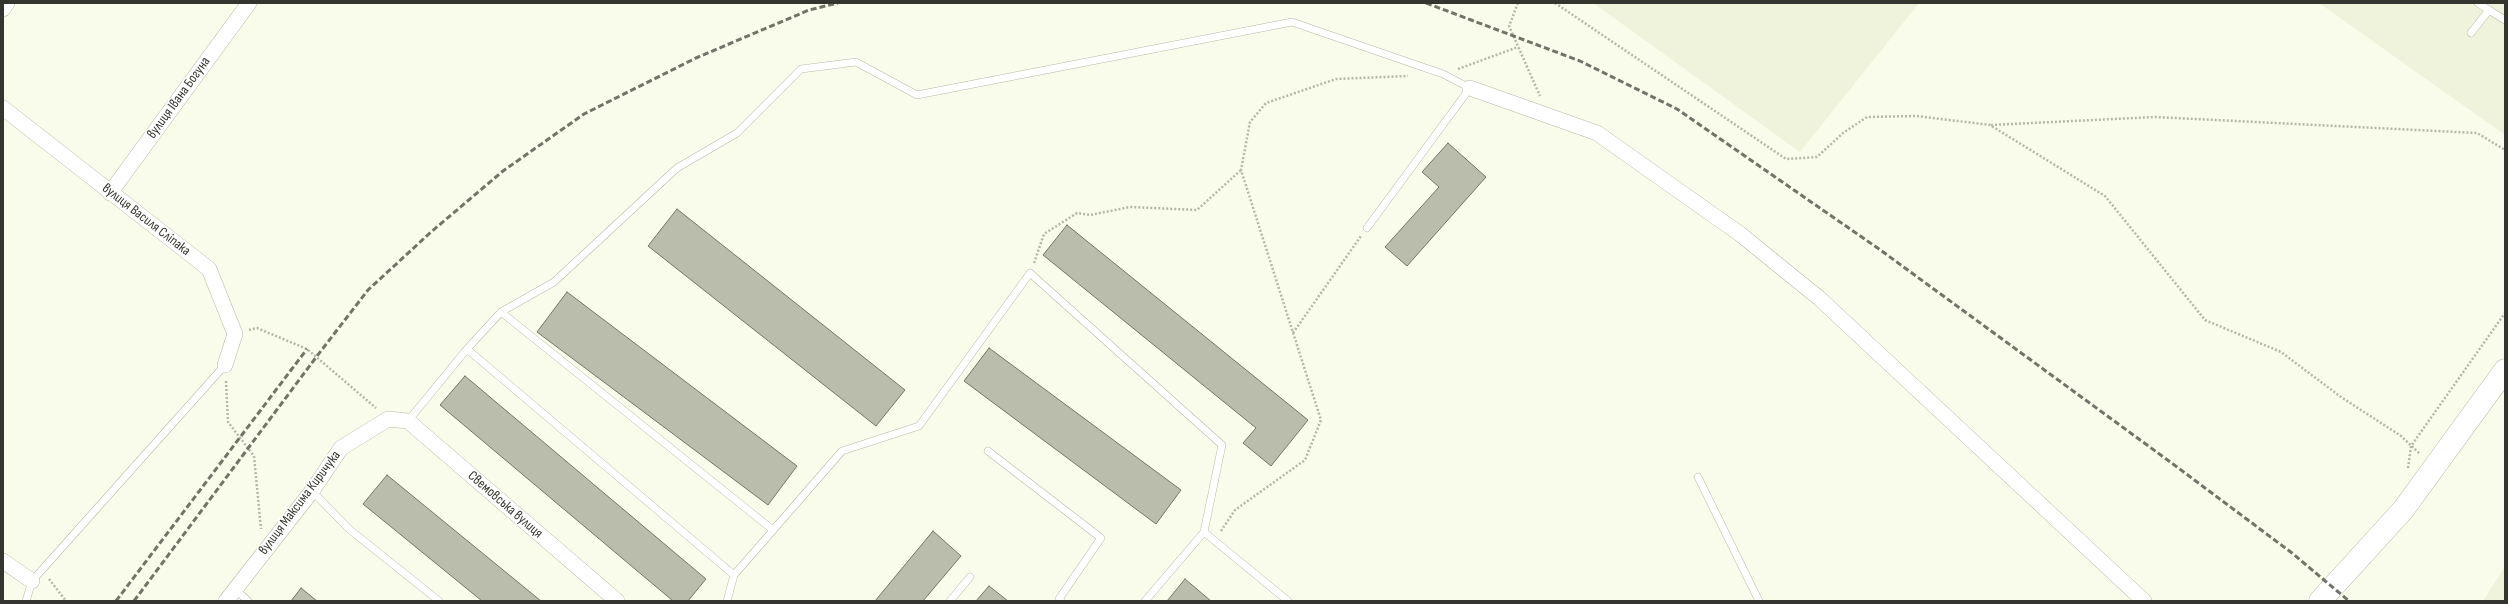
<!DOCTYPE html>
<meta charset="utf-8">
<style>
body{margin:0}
#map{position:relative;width:2508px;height:604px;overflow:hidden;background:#fafceb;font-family:"Sofia Sans Condensed",sans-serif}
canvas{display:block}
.frame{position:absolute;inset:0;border:4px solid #34352e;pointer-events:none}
</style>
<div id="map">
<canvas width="2508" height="604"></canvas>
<div class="frame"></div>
</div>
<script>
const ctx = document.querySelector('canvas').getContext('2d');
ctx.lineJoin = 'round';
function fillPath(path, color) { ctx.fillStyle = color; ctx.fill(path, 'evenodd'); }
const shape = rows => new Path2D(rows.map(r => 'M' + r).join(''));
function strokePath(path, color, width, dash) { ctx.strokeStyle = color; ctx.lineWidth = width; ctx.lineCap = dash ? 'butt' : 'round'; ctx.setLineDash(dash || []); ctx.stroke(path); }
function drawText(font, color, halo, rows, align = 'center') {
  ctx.font = font + ' "Sofia Sans Condensed",sans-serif'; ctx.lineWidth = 3.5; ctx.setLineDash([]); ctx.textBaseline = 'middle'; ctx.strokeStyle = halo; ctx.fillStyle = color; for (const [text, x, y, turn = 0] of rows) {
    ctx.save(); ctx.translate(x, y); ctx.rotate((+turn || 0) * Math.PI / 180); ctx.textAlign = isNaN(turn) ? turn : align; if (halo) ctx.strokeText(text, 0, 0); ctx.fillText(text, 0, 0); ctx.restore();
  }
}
fillPath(shape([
 [1593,3,1919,3,1800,152],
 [2319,3,2505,3,2505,135],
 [2505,566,2505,601,2483,601]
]), '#eff3db');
const building = shape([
 [1448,143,1486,177,1407,266,1385,247,1439,187,1422,172,1448,143],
 [677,209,905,390,876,426,648,246,677,209],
 [1067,225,1308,420,1271,466,1243,443,1256,428,1043,255,1067,225],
 [567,292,797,466,768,505,537,332,567,292],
 [989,348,1181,490,1156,524,964,381,989,348],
 [465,376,706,579,688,601,673,601,440,405,465,376],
 [387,475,541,601,482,601,363,504,387,475],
 [933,531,961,556,923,601,875,601,933,531],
 [1185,579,1211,601,1167,601,1185,579],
 [989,586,1008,601,976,601,989,586],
 [301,588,317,601,291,601,301,588]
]);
fillPath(building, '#babdac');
strokePath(building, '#737566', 1);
const lane = shape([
 [2478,3,2489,10],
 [2471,33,2489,10,2505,20],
 [501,312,554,282,677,168,737,133,801,69,856,62,917,95,1292,22,1443,74,1470,88,1367,228],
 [467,349,501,312,773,530],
 [408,421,467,349,734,575],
 [988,451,1101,538,1059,599,1061,601],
 [1698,477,1759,601],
 [312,491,349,529,439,601],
 [1204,532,1288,601],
 [235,589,248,601],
 [26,601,32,581,225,365],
 [727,601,734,575,842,451,919,426,1030,273,1222,445,1204,532,1145,601],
 [950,601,970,577]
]);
const street = shape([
 [3,9,7,3],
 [1470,88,1597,133,1740,234,1819,298,2144,601],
 [3,108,209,269,235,334,225,365],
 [110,193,249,3],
 [3,561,32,581],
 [226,601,312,491,341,448,388,419,408,421,617,601]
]);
const primary = shape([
 [2320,601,2403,510,2505,370]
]);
strokePath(lane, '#b7b9a9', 8);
strokePath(street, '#b7b9a9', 16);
strokePath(primary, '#b7b9a9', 23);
strokePath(shape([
 [1518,3,1509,26,1540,96],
 [1555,3,1786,159,1817,157,1843,133,1867,117,1917,116,1990,125,2105,196,2205,320,2281,352,2341,397,2401,436,2420,454],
 [1458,69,1518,47],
 [1991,125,2155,117,2477,133,2505,150],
 [1034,263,1044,234,1077,213,1090,215,1130,207,1197,210,1241,170],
 [249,330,257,328,307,349,376,408],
 [1293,333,1361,236],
 [226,381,228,422,254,456,261,529],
 [2408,468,2411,446,2505,313],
 [1221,531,1235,510,1305,460,1321,420,1241,170,1250,122,1266,103,1336,79,1408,76],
 [49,579,66,601]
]), '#b4b6a8', 2.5, [2, 2]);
strokePath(lane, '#fff', 7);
strokePath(street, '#fff', 15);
strokePath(primary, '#fff', 22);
strokePath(shape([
 [1426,3,1580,61,1677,109,1879,249,2173,464,2292,553,2349,601],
 [116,601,307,349],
 [134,601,317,356,368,290,431,232,503,171,584,114,696,58,809,10,838,3]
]), '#727369', 3, [6, 3]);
drawText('14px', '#34352e', '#fff', [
 ["вулиця Івана Богуна",179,98,-54],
 ["вулиця Василя Сліпака",146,220,38],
 ["вулиця Максима Киричука",300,503,-53],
 ["Свемовська вулиця",505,505,41]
]);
</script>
